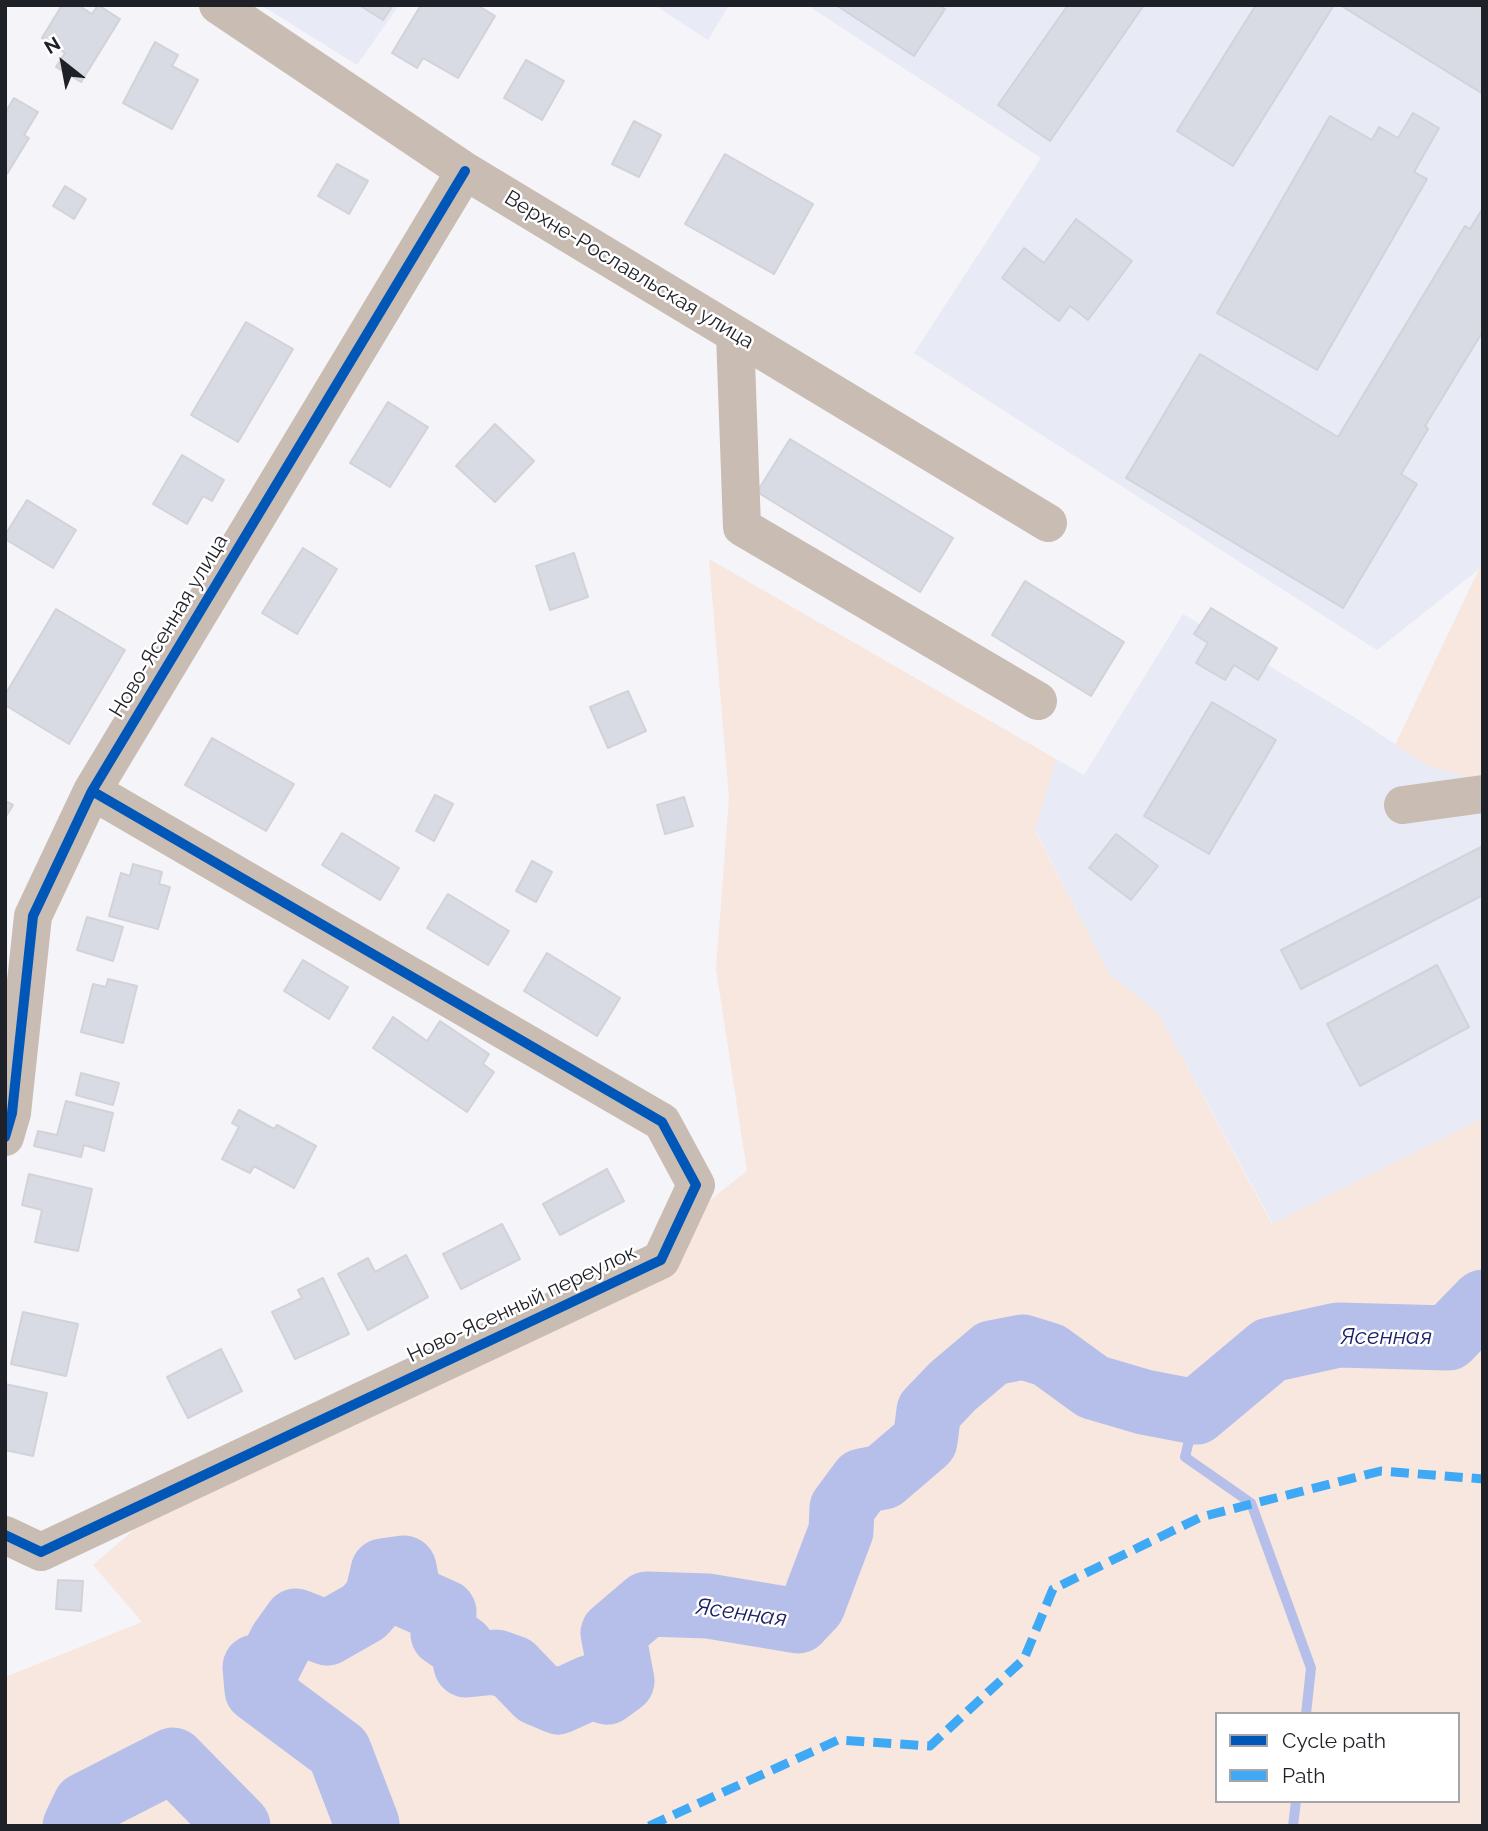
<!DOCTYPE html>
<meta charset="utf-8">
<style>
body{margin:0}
#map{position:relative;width:1488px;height:1831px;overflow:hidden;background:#f4f4f9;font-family:Raleway,sans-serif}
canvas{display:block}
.frame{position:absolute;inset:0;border:7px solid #1f2128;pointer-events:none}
.legend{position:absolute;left:1215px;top:1712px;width:245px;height:91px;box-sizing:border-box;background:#fff;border:2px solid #a5a6a9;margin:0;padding:9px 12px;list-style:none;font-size:21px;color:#1f2128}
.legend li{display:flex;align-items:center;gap:14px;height:35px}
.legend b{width:35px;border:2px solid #a5a6a9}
.north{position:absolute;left:28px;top:28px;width:70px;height:70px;-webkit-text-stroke:5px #fff;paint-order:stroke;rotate:329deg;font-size:19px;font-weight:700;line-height:28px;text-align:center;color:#1f2128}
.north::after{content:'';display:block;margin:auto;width:24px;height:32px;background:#1f2128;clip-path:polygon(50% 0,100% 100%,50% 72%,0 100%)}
</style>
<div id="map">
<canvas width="1488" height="1831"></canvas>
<div class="frame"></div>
<ul class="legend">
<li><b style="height:9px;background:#0057b8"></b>Cycle path</li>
<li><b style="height:9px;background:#3fa9f5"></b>Path</li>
</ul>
<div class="north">N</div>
</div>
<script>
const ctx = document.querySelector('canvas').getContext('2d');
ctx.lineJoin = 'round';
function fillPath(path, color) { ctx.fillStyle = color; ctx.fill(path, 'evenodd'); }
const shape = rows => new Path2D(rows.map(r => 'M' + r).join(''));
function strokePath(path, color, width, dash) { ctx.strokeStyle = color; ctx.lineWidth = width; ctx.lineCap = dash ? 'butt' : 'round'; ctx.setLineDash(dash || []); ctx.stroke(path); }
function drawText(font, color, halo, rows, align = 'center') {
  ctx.font = font + ' Raleway,sans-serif'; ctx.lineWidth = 5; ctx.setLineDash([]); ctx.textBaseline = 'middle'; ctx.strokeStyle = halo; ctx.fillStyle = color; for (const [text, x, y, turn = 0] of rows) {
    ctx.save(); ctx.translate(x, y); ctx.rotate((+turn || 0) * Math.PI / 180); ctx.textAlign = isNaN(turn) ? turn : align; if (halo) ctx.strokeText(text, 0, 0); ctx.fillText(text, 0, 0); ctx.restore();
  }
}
fillPath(shape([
 [261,5,399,5,357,65],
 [654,5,729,5,708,40],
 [807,5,1483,5,1483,566,1377,650,914,353,1041,158],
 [1183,614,1354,717,1428,766,1483,778,1483,1118,1273,1224,1158,1013,1109,974,1035,829,1056,759,1084,775]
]), '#e8eaf6');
fillPath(shape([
 [709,559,1056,759,1035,830,1109,974,1158,1013,1272,1224,1483,1118,1483,1826,5,1826,5,1677,142,1622,93,1565,138,1526,583,1312,686,1219,747,1171,716,969,729,798],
 [1217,1714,1458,1714,1458,1801,1217,1801],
 [1483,566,1483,778,1474,779,1428,766,1395,745,1479,569]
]), '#f8e7de');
strokePath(shape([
 [1196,1412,1185,1457,1251,1503,1311,1668,1306,1714],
 [1293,1826,1296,1801]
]), '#b6bfea', 10);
strokePath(shape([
 [75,1826,85,1805,173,1760,238,1826],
 [364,1826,367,1824,339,1751,257,1690,255,1667,268,1667,281,1642,296,1621,327,1633,364,1612,377,1597,383,1571,404,1568,410,1597,444,1612,443,1634,462,1647,466,1665,496,1662,513,1668,537,1693,558,1702,591,1687,607,1692,622,1681,613,1633,647,1604,708,1606,798,1621,813,1605,841,1531,842,1508,862,1481,883,1477,925,1441,929,1411,953,1386,992,1353,1023,1347,1049,1355,1093,1387,1144,1402,1196,1412,1270,1350,1338,1335,1448,1338,1483,1302]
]), '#b6bfea', 65);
const building = shape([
 [62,5,78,5,92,14,98,5,120,19,81,82,56,67,65,53,42,38,62,5],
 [359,5,393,5,383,20,359,5],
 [421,5,477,5,495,16,458,78,423,58,417,68,392,53,421,5],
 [836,5,938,5,945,9,914,56,836,5],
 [1068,5,1144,5,1050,141,998,105,1068,5],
 [1256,5,1334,5,1233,166,1177,131,1256,5],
 [1340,5,1483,5,1483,94,1340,5],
 [155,42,178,55,172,66,198,80,172,129,123,103,155,42],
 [526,60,564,81,542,120,504,98,526,60],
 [14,98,38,112,24,135,29,138,7,174,5,173,5,113,14,98],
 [1413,113,1439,128,1414,172,1427,179,1317,370,1217,313,1330,116,1372,140,1379,127,1398,138,1413,113],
 [634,121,661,135,639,177,612,164,634,121],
 [725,154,813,204,774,274,685,224,725,154],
 [337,164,368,181,349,214,318,196,337,164],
 [65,186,86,199,74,219,53,206,65,186],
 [1483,208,1483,331,1425,426,1428,429,1401,474,1417,484,1343,608,1126,478,1200,354,1338,437,1465,226,1470,229,1483,208],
 [1076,219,1132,261,1088,320,1070,306,1059,321,1002,278,1024,248,1044,263,1076,219],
 [246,322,293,349,238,442,191,415,246,322],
 [388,402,428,427,390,487,350,463,388,402],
 [495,424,534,461,495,502,456,466,495,424],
 [790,439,953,538,920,592,757,492,790,439],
 [182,455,224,480,212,501,203,496,187,524,153,504,182,455],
 [27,500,76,530,53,568,5,539,5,535,27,500],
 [303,548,337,569,297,634,262,613,303,548],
 [574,553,588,597,550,610,536,566,574,553],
 [1025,581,1124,642,1091,696,992,635,1025,581],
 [1211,608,1277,648,1258,680,1234,665,1225,680,1196,663,1208,643,1194,634,1211,608],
 [56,609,125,650,69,744,5,705,5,695,56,609],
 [628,691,646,731,608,748,590,707,628,691],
 [1212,702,1276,740,1209,854,1144,816,1212,702],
 [212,738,294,784,266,831,185,785,212,738],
 [435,795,453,804,434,841,416,831,435,795],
 [684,797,693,826,665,834,657,805,684,797],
 [5,801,13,805,5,818,5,801],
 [342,833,399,868,380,900,322,865,342,833],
 [1116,834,1158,866,1131,900,1089,868,1116,834],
 [1483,846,1483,895,1301,989,1281,950,1483,846],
 [532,861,552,872,536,902,516,891,532,861],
 [133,864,162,872,159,884,170,887,158,929,109,916,121,873,130,876,133,864],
 [448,894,509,931,488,965,427,928,448,894],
 [87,917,123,927,113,961,77,950,87,917],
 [547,953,620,998,597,1036,524,991,547,953],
 [303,960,348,987,329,1019,284,991,303,960],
 [1437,965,1469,1027,1360,1086,1327,1024,1437,965],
 [108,979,137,986,123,1043,81,1032,93,984,106,987,108,979],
 [393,1017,427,1041,440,1021,489,1054,483,1064,494,1072,467,1112,373,1048,393,1017],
 [81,1073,119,1083,113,1105,76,1095,81,1073],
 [66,1101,113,1113,104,1151,84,1145,81,1157,34,1146,38,1131,57,1135,66,1101],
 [239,1110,274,1129,277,1125,316,1146,294,1188,254,1166,250,1173,222,1159,239,1127,232,1123,239,1110],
 [607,1169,624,1201,560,1235,543,1204,607,1169],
 [29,1174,92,1189,78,1251,35,1242,42,1210,22,1205,29,1174],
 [502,1224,520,1259,461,1289,443,1254,502,1224],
 [406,1255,428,1297,368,1330,338,1274,368,1258,375,1272,406,1255],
 [323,1278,349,1334,295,1359,272,1312,302,1298,298,1290,323,1278],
 [23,1312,78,1324,66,1376,11,1364,23,1312],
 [221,1349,242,1391,188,1418,167,1377,221,1349],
 [5,1384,47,1393,33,1456,5,1450,5,1384],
 [58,1580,83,1581,81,1611,56,1609,58,1580]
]);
fillPath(building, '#d9dbe4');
strokePath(building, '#d2d3d9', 2);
strokePath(shape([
 [218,5,465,171,1048,523],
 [735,334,742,527,1038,701],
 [1403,805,1483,794],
 [5,1137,12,1113,33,916,92,791,465,171],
 [5,1535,41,1552,661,1260,696,1185,662,1122,92,791]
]), '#c9bcb3', 38);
strokePath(shape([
 [649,1826,838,1740,930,1746,1024,1659,1053,1589,1201,1517,1381,1471,1483,1479]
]), '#3fa9f5', 9, [18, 9]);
strokePath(shape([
 [5,1137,12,1113,33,916,92,791,465,171],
 [5,1535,41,1552,661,1260,696,1185,662,1122,92,791]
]), '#0057b8', 10);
drawText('21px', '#1f2128', '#fff', [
 ["Верхне-Рославльская улица",629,270,31],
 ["Ново-Ясенная улица",169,626,-59],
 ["Ново-Ясенный переулок",522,1304,-25]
]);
drawText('italic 23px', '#1f2165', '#fff', [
 ["Ясенная",1386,1337],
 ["Ясенная",741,1613,8]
]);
</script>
